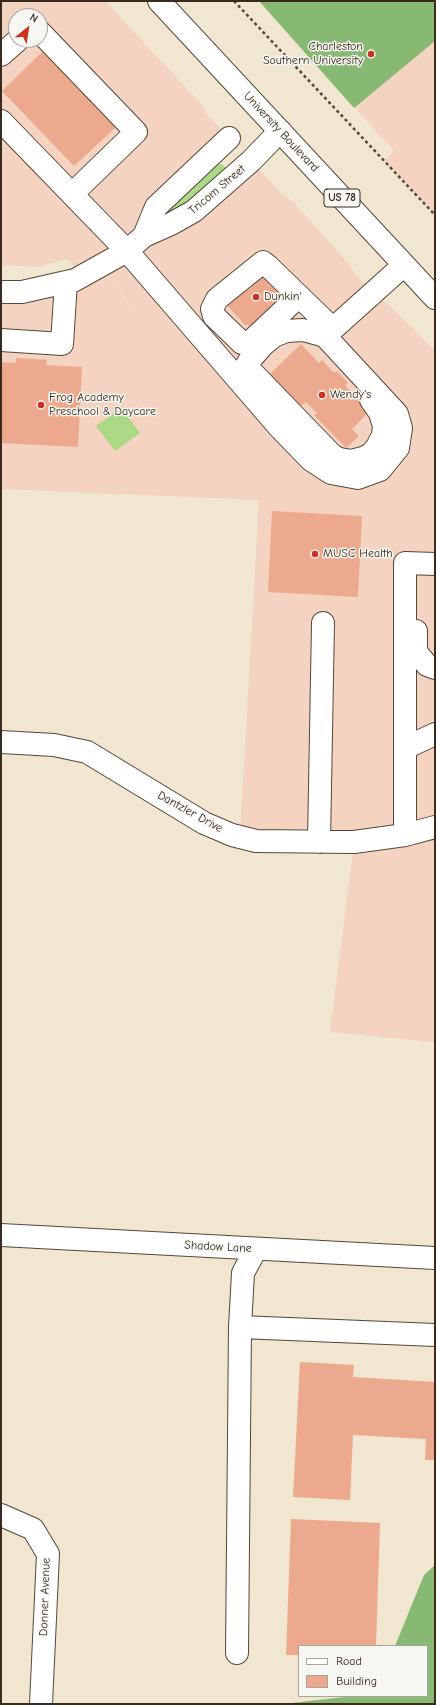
<!DOCTYPE html>
<style>
body{margin:0}
#map{position:relative;width:436px;height:1705px;overflow:hidden;background:#f1e6d0;font-family:"Comic Neue",sans-serif}
canvas{display:block}
.frame{position:absolute;inset:0;border:2px solid #3b2a1e;pointer-events:none}
.legend{position:absolute;left:298px;top:1645px;width:130px;height:52px;box-sizing:border-box;background:#f6f6f2;border:1px solid #aba49d;margin:0;padding:5px 7px;list-style:none;font-size:12px;color:#3b2a1e}
.legend li{display:flex;align-items:center;gap:8px;height:20px}
.legend b{width:20px;border:1px solid #aba49d}
.north{position:absolute;left:8px;top:8px;width:40px;height:40px;box-sizing:border-box;background:#f6f6f2;border:1px solid #aba49d;border-radius:50%;rotate:30deg;font-size:11px;font-weight:700;line-height:16px;text-align:center;color:#3b2a1e}
.north::after{content:'';display:block;margin:auto;width:14px;height:18px;background:#c8321e;clip-path:polygon(50% 0,100% 100%,50% 72%,0 100%)}
</style>
<div id="map">
<canvas width="436" height="1705"></canvas>
<div class="frame"></div>
<ul class="legend">
<li><b style="height:5px;background:#fff"></b>Road</li>
<li><b style="height:11px;background:#eca98d"></b>Building</li>
</ul>
<div class="north">N</div>
</div>
<script>
const ctx = document.querySelector('canvas').getContext('2d');
ctx.lineJoin = 'round';
function fillPath(path, color) { ctx.fillStyle = color; ctx.fill(path, 'evenodd'); }
const shape = rows => new Path2D(rows.map(r => 'M' + r).join(''));
function strokePath(path, color, width, dash) { ctx.strokeStyle = color; ctx.lineWidth = width; ctx.lineCap = dash ? 'butt' : 'round'; ctx.setLineDash(dash || []); ctx.stroke(path); }
function drawText(font, color, halo, rows, align = 'center') {
  ctx.font = font + ' "Comic Neue",sans-serif'; ctx.lineWidth = 3; ctx.setLineDash([]); ctx.textBaseline = 'middle'; ctx.strokeStyle = halo; ctx.fillStyle = color; for (const [text, x, y, turn = 0] of rows) {
    ctx.save(); ctx.translate(x, y); ctx.rotate((+turn || 0) * Math.PI / 180); ctx.textAlign = isNaN(turn) ? turn : align; if (halo) ctx.strokeText(text, 0, 0); ctx.fillText(text, 0, 0); ctx.restore();
  }
}
fillPath(shape([
 [1,1,105,1,204,107,206,113,229,138,144,236,100,266,159,345,101,266,251,161,282,194,292,201,350,265,355,274,413,328,435,351,435,1042,330,1032,354,842,240,837,259,500,1,489,1,292,83,275,67,259,39,267,1,265],
 [16,16,40,16,40,40,16,40],
 [259,1,435,1,435,215,384,161,394,151]
]), '#f4d3c0');
fillPath(shape([
 [217,164,222,164,226,168,224,171,173,217,165,216,164,211],
 [121,408,140,433,115,451,96,426]
]), '#abd985');
fillPath(shape([
 [259,1,435,1,435,41,354,108],
 [435,1565,435,1704,282,1704,354,1696,427,1696,427,1646,395,1646,424,1575]
]), '#88b972');
fillPath(shape([
 [43,51,116,127,74,166,2,91],
 [263,266,289,293,251,328,247,324,246,326,224,302],
 [301,344,319,363,322,360,334,373,337,371,348,383,345,385,356,397,359,394,365,400,370,411,352,429,359,436,346,448,314,415,317,413,306,402,300,407,269,375],
 [16,358,47,360,46,365,82,367,78,447,1,443,1,362,16,363],
 [272,511,362,516,358,597,268,592],
 [300,1362,354,1365,353,1377,435,1382,435,1460,425,1460,426,1439,353,1435,350,1500,293,1497],
 [291,1519,380,1523,376,1646,299,1646,299,1655,286,1655]
]), '#eca98d');
const minor = shape([
 [40,32,136,132,72,194],
 [1,55,18,40],
 [1,121,127,251,279,427,311,460,331,473,358,478,380,470,398,448,401,428,397,414,325,336,303,330,286,331,274,336,263,345,249,361,239,380],
 [144,236,156,207,229,138],
 [1,292,22,292,75,280,127,251,144,236,171,224,194,211,251,161,280,131],
 [299,296,248,344,242,343,214,316,212,309,217,299,263,262,268,266,333,329],
 [325,336,404,265],
 [1,340,62,344,66,282],
 [246,366,333,456,340,459,351,461,363,458,371,454,377,447,383,435,384,426,380,413,371,400],
 [416,631,416,652,427,665,435,668],
 [1,742,54,745,87,752,204,823,232,835,256,841,354,842,405,835,435,827],
 [405,748,435,734],
 [405,835,405,563,435,564],
 [319,842,323,623],
 [1,1235,435,1258],
 [240,1327,435,1335],
 [1,1515,33,1529,48,1554,41,1704],
 [237,1653,240,1327,243,1273,256,1249]
]);
const major = shape([
 [159,1,435,298]
]);
strokePath(minor, '#564639', 24);
strokePath(major, '#564639', 24);
strokePath(shape([
 [234,1,435,215]
]), '#564639', 2.5, [3, 3]);
strokePath(minor, '#fff', 22);
strokePath(major, '#fff', 22);
for (const [x, y, r, color] of [
 [371,54,4,"#c8321e"],
 [256,297,4,"#c8321e"],
 [322,395,4,"#c8321e"],
 [41,405,4,"#c8321e"],
 [315,554,4,"#c8321e"]
]) { const dot = new Path2D(); dot.arc(x, y, r, 0, 2 * Math.PI); ctx.fillStyle = color; ctx.fill(dot); strokePath(dot, '#f6f6f2', 1.5); }
for (const [x, y, w] of [
 [342,198,36]
]) { const box = new Path2D(); box.roundRect(x - w / 2, y - 9, w, 18, 3); ctx.fillStyle = '#f6f6f2'; ctx.fill(box); strokePath(box, '#3b2a1e', 1); }
drawText('bold 11px', '#3b2a1e', null, [
 ["US 78",342,198]
]);
drawText('12px', '#3b2a1e', '#f6f6f2', [
 ["Charleston",363,47,"right"],
 ["Southern University",363,61,"right"],
 ["Dunkin'",264,297],
 ["Wendy's",330,395],
 ["Frog Academy",49,398],
 ["Preschool & Daycare",49,412],
 ["MUSC Health",323,554]
], 'left');
drawText('12px', '#3b2a1e', '#f6f6f2', [
 ["University Boulevard",281,132,47],
 ["Tricom Street",217,190,-40],
 ["Dantzler Drive",190,812,29],
 ["Shadow Lane",218,1247,3],
 ["Donner Avenue",45,1597,-88]
]);
</script>
